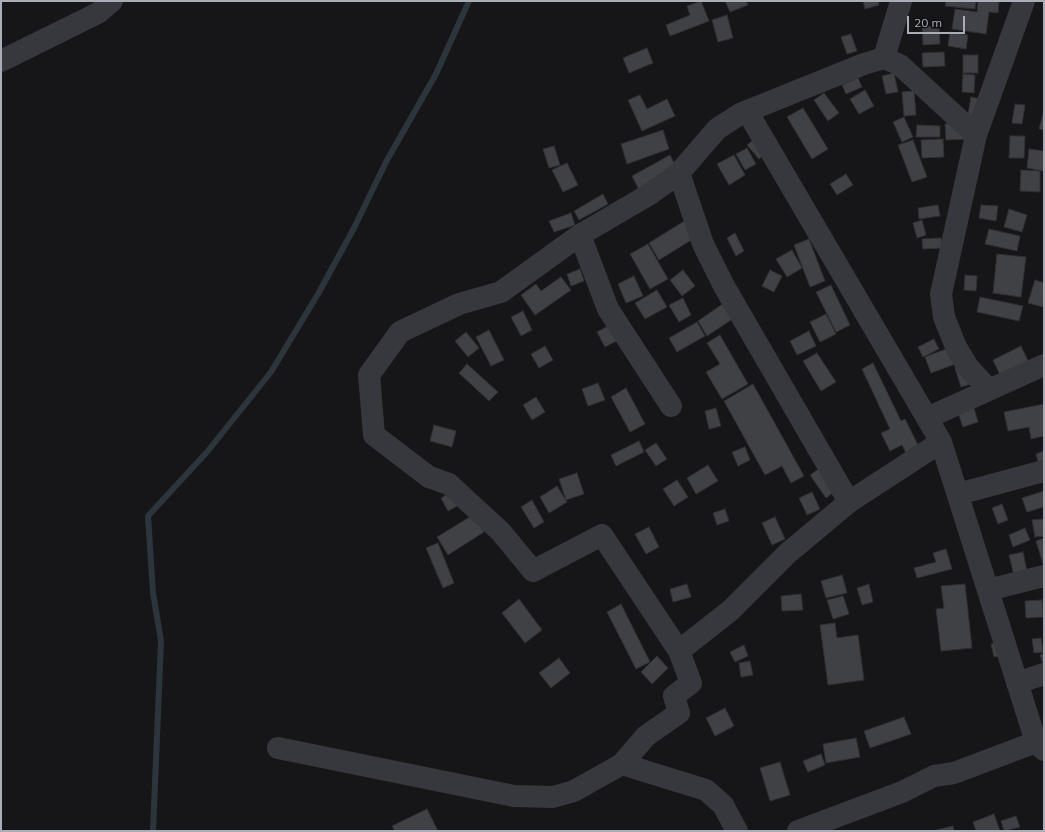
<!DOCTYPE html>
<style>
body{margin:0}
#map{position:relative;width:1045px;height:832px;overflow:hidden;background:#161618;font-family:Mulish,sans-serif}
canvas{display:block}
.frame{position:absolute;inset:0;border:2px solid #a8adb8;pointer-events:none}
.scale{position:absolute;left:907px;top:16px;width:58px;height:18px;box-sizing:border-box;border:2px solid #a8adb8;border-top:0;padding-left:5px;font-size:12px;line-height:14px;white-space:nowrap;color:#a8adb8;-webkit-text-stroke:3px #111113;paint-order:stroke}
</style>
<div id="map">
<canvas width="1045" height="832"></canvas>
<div class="frame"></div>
<div class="scale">20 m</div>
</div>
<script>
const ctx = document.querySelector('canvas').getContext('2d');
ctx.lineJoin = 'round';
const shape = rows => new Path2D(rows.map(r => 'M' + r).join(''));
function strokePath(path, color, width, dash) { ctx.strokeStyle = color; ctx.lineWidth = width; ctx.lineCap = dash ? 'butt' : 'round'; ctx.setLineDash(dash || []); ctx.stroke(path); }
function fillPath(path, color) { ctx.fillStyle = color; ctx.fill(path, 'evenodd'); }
strokePath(shape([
 [153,831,161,641,153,593,148,516,207,452,271,372,318,294,354,228,386,162,436,74,469,1]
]), '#2c353c', 6);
const building = shape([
 [701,1,709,21,670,36,666,25,690,15,687,6,701,1],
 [725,1,746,1,748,5,730,12,725,1],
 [863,1,878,1,879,5,865,9,863,1],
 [946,1,976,1,975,9,945,6,946,1],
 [978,1,999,1,998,13,989,12,986,34,952,29,955,9,977,12,978,1],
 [727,15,733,38,718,42,712,20,727,15],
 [939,26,940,44,923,45,922,27,939,26],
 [950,32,968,35,966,49,948,46,950,32],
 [851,34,857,51,847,54,841,37,851,34],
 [647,48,653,63,629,73,623,58,647,48],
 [944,52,945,66,923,67,922,53,944,52],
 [963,55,978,55,978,73,963,73,963,55],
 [894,73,898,92,886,94,882,76,894,73],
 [963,74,975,75,974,93,962,92,963,74],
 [858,78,862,87,846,94,842,85,858,78],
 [865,90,874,106,859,114,850,99,865,90],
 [914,91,916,115,904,116,902,92,914,91],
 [824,93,839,113,828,121,814,100,824,93],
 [640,95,647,109,667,99,675,116,642,131,628,100,640,95],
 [971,97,987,100,983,123,967,120,971,97],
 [1015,104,1025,105,1022,124,1012,123,1015,104],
 [803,108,828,149,812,159,787,117,803,108],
 [1044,111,1044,130,1039,129,1044,111],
 [904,117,913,137,902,142,893,122,904,117],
 [967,123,968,139,946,140,945,124,967,123],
 [917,125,940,126,940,137,916,137,917,125],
 [663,130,669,149,627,164,621,144,663,130],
 [763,132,775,146,759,159,747,145,763,132],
 [1010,136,1025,136,1024,158,1009,158,1010,136],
 [943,139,944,157,922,158,921,140,943,139],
 [913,140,927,177,912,182,898,145,913,140],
 [554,146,560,165,549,168,543,149,554,146],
 [747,148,756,164,745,170,736,154,747,148],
 [1029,149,1044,151,1044,171,1027,168,1029,149],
 [670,155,677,169,639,190,632,176,670,155],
 [734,155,745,175,729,185,717,164,734,155],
 [567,163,578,185,563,192,552,170,567,163],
 [1021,170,1040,171,1040,192,1020,191,1021,170],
 [846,174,853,185,837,195,830,184,846,174],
 [603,194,608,204,579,220,574,211,603,194],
 [938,205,940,216,919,219,918,208,938,205],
 [981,205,998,206,996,221,979,218,981,205],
 [1009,209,1027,215,1022,232,1004,227,1009,209],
 [571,213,575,225,554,232,549,221,571,213],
 [686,220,696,237,659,260,649,243,686,220],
 [922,220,926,235,917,238,913,223,922,220],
 [989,229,1020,236,1017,251,985,244,989,229],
 [735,233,744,251,736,256,727,238,735,233],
 [941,238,942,248,923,249,922,239,941,238],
 [809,239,825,281,810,287,794,245,809,239],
 [648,244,668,279,650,289,630,254,648,244],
 [792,250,802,268,787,277,776,259,792,250],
 [997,254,1026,257,1021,297,993,293,997,254],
 [580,269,584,281,571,286,567,274,580,269],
 [683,270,695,286,682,296,670,280,683,270],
 [770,270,782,276,774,292,762,286,770,270],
 [965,275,977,276,976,291,964,290,965,275],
 [634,276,643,296,626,303,618,284,634,276],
 [561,277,571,290,535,315,521,295,536,284,541,291,561,277],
 [1035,280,1044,283,1043,307,1028,303,1035,280],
 [831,285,850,325,836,332,816,292,831,285],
 [657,290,667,307,645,319,635,303,657,290],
 [980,297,1023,306,1019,321,977,312,980,297],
 [683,298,691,315,679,322,669,305,683,298],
 [724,303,734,318,707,336,698,321,724,303],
 [523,311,532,330,521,336,511,317,523,311],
 [826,314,836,334,820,342,810,322,826,314],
 [697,322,705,336,677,352,669,338,697,322],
 [612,324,620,339,605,347,597,332,612,324],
 [489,330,504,360,491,366,476,337,489,330],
 [809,331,816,346,797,355,790,341,809,331],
 [466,332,479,348,468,357,455,341,466,332],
 [720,335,748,384,722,399,706,372,720,364,707,343,720,335],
 [934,339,939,349,923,357,918,347,934,339],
 [959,344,966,360,931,373,925,357,959,344],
 [545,346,553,360,539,368,531,354,545,346],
 [1021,346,1029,363,1001,377,993,360,1021,346],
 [817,353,836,382,821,391,803,361,817,353],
 [873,363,901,421,905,419,922,453,909,459,902,445,890,451,881,433,890,429,862,369,873,363],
 [972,363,977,382,961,387,955,368,972,363],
 [467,364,498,392,489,401,459,373,467,364],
 [598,383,605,400,588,406,582,389,598,383],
 [753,384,804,476,791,483,782,466,765,475,724,401,753,384],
 [626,388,645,424,630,432,611,397,626,388],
 [536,397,545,412,532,420,523,405,536,397],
 [1044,404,1044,436,1031,439,1029,427,1008,431,1004,412,1044,404],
 [716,408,721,426,709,429,705,411,716,408],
 [974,408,978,422,963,427,958,413,974,408],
 [434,425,456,431,452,447,430,441,434,425],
 [639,441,644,452,616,466,611,455,639,441],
 [656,443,667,459,656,466,645,450,656,443],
 [745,447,750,460,738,466,732,452,745,447],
 [1044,451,1044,463,1039,465,1036,454,1044,451],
 [708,465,718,481,696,494,687,478,708,465],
 [822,467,838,489,826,498,810,475,822,467],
 [577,473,584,494,566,500,559,479,577,473],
 [677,480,688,497,674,506,663,489,677,480],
 [557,486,567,502,549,513,540,497,557,486],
 [454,491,461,504,448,511,441,498,454,491],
 [1044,491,1044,507,1027,512,1022,498,1044,491],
 [812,492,820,509,807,515,799,498,812,492],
 [532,500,544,522,534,528,521,507,532,500],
 [1002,504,1008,520,998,524,992,508,1002,504],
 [725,509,729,521,717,525,713,513,725,509],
 [473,515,484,532,448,555,437,537,473,515],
 [775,517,785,539,772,545,762,523,775,517],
 [1044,519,1044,536,1035,537,1032,520,1044,519],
 [649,527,659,547,646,554,635,534,649,527],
 [1025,528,1030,540,1013,547,1009,535,1025,528],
 [1044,538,1044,567,1036,541,1044,538],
 [438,543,454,583,443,588,426,548,438,543],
 [946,549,952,569,917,578,914,568,936,562,933,553,946,549],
 [1023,552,1029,581,1016,584,1009,555,1023,552],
 [842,575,847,593,826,598,821,581,842,575],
 [687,584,691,597,673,602,670,589,687,584],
 [869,584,873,602,862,605,857,588,869,584],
 [965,584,972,648,941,651,936,609,944,608,941,586,965,584],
 [801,594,803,610,782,611,781,596,801,594],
 [843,596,849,614,833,619,827,600,843,596],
 [519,599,542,630,525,643,502,613,519,599],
 [1042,600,1043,617,1026,618,1025,601,1042,600],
 [621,604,650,662,636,669,607,612,621,604],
 [835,623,837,638,858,635,864,680,828,685,820,625,835,623],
 [1041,638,1043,652,1034,653,1032,639,1041,638],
 [1001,642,1004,655,994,657,991,644,1001,642],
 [744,645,748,656,735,662,730,652,744,645],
 [1044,653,1044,668,1040,655,1044,653],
 [657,656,668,668,652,684,641,672,657,656],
 [559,658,570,673,551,688,539,673,559,658],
 [750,661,753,675,741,677,739,663,750,661],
 [725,708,734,726,715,736,706,718,725,708],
 [904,717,911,734,870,748,864,731,904,717],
 [856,738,860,757,826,763,823,744,856,738],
 [821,754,825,765,808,772,803,761,821,754],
 [780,762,790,795,770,801,760,768,780,762],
 [427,809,438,831,395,831,392,826,427,809],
 [994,814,1000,831,976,831,973,822,994,814],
 [1016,816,1020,827,1004,831,1001,821,1016,816],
 [953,826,954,831,936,831,936,830,953,826]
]);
fillPath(building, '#404145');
strokePath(building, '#303034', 1);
strokePath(shape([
 [884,58,901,1],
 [1,61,98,13,112,1],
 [747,111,941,442,1036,742,1044,750],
 [679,173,703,244,724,286,849,502],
 [580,235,608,309,671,406],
 [989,390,968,367,956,347,944,317,941,294,976,135,1024,1],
 [927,418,1044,365],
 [941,442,849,502,788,553,731,610,679,651,602,535,533,571,501,532,449,484,429,477,374,435,369,375,400,332,459,304,501,292,580,235,650,194,679,173,717,129,740,114,864,64,884,58,900,65,976,135],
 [958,494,1044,471],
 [988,590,1044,576],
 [1017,683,1044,674],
 [278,748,514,796,553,797,574,791,622,764,646,736,679,713,674,696,691,683,679,651],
 [622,764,706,790,723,805,737,831],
 [798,831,902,792,934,776,954,773,1036,742]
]), '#37383d', 22);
</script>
